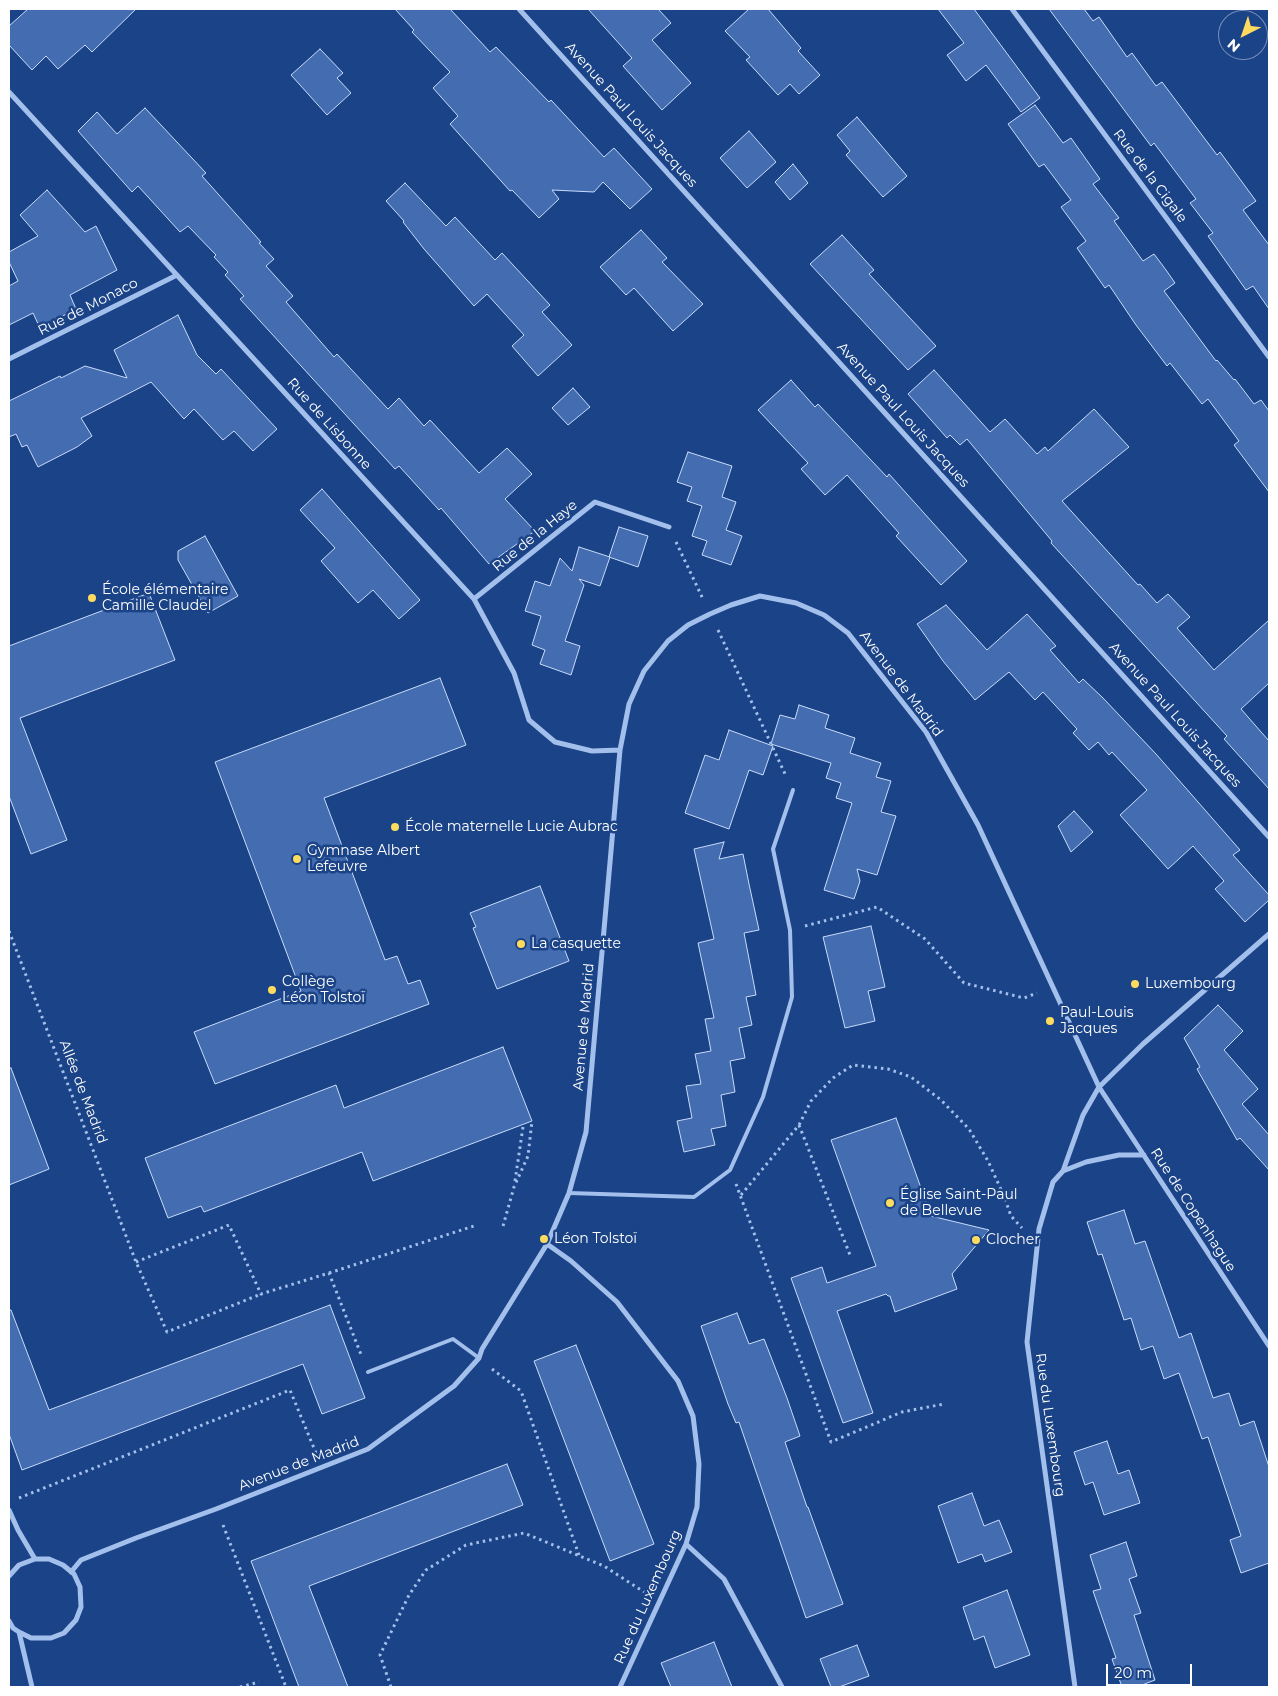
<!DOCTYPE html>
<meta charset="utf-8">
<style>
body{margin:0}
#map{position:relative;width:1278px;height:1696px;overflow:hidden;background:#1b4387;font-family:Montserrat,sans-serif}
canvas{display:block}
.frame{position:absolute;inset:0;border:10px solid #fff;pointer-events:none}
.north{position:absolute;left:1218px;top:10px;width:50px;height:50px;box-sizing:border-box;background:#1b4387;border:1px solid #768eb7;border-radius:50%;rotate:221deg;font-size:14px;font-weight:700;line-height:20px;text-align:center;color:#fff}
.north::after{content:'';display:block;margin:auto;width:18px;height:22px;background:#fedb5f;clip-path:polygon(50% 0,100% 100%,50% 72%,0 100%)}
.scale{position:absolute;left:1106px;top:1664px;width:86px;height:22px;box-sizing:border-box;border:2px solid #fff;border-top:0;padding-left:6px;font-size:15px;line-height:18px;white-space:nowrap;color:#fff;-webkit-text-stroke:4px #1b4387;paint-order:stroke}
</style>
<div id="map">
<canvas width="1278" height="1696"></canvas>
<div class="frame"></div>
<div class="north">N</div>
<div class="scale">20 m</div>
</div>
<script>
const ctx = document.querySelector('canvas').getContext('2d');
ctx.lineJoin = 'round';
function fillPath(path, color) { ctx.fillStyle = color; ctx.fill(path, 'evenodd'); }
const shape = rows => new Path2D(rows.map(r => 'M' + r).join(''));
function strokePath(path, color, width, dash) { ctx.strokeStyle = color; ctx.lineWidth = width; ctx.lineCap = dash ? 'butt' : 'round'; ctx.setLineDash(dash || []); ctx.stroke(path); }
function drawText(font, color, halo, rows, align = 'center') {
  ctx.font = font + ' Montserrat,sans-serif'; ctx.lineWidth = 5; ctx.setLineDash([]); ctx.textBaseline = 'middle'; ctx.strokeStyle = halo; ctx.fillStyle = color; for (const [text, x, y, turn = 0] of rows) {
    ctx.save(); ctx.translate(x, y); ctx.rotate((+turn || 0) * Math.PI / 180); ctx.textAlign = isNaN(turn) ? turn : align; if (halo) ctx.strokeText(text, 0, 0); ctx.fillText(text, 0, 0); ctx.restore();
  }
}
const building = shape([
 [28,9,136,9,92,52,85,45,58,69,46,56,32,70,9,45,9,26,28,9],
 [395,9,450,9,490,52,496,47,549,102,551,100,604,157,614,148,652,189,630,209,603,182,594,192,552,190,559,199,539,218,512,190,510,191,450,124,458,116,433,88,450,72,412,32,414,30,395,9],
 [588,9,658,9,671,23,652,40,691,83,662,110,623,66,632,58,588,9],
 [749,9,768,9,801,48,798,51,820,75,799,94,790,84,778,95,746,60,750,57,725,31,749,9],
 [938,9,974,9,1040,98,1021,112,986,65,966,81,947,55,964,43,938,9],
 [1049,9,1084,9,1093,21,1099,17,1127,57,1132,53,1156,86,1162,82,1217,155,1220,152,1256,201,1243,210,1269,245,1269,309,1253,286,1246,290,1208,236,1213,233,1190,203,1196,199,1154,143,1151,146,1049,9],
 [320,49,343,73,337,78,351,93,327,115,291,75,320,49],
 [1035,105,1063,143,1071,138,1100,179,1093,184,1119,218,1114,221,1143,261,1154,254,1166,270,1175,283,1164,291,1216,361,1217,360,1234,380,1235,379,1254,404,1261,400,1269,411,1269,492,1234,445,1239,441,1208,399,1202,404,1170,363,1167,366,1136,325,1109,285,1105,288,1077,248,1086,241,1061,207,1071,200,1044,164,1039,167,1008,124,1035,105],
 [145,108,206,173,202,176,261,242,259,243,274,259,266,266,293,296,286,302,334,357,337,354,388,409,399,398,424,426,430,420,479,473,507,448,532,474,505,499,535,531,489,564,441,508,439,510,399,466,395,469,240,299,244,296,225,275,228,272,214,257,216,255,188,226,180,232,138,186,132,192,78,131,97,112,117,134,145,108],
 [857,117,907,176,883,197,846,155,850,151,837,135,857,117],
 [749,131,776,162,747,188,720,158,749,131],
 [793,164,808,183,790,200,775,182,793,164],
 [405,183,446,226,455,217,495,260,502,253,550,305,542,312,572,345,538,376,512,346,524,335,487,294,474,306,424,249,403,222,404,221,386,201,405,183],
 [47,190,85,232,96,226,117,270,70,295,76,309,40,328,33,313,9,325,9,286,18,281,9,262,9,252,38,236,20,215,47,190],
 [641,230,667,258,662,262,703,304,673,331,634,288,626,295,600,267,641,230],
 [842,235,874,270,869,274,936,346,908,370,810,264,842,235],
 [178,315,197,355,216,374,221,369,277,429,253,451,234,431,223,440,194,409,184,419,151,382,81,418,92,436,77,447,38,467,27,445,22,447,16,434,9,437,9,401,60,376,61,378,85,366,127,378,114,350,178,315],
 [934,370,990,432,1005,419,1037,454,1045,447,1048,451,1094,409,1129,447,1062,501,1138,585,1140,584,1157,603,1168,594,1190,617,1177,628,1214,670,1269,620,1269,683,1241,709,1269,741,1269,789,1224,739,1227,736,1051,543,1052,541,967,439,960,445,950,435,947,438,908,394,934,370],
 [791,380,815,407,818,404,887,477,889,474,967,561,941,585,896,536,899,533,847,475,825,495,801,469,808,463,758,410,791,380],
 [573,388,590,407,568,425,552,408,573,388],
 [688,452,732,466,722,497,736,502,726,530,742,536,731,565,702,555,707,541,692,536,702,506,687,501,692,487,677,482,688,452],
 [322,489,420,600,399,619,373,590,358,603,321,561,335,548,300,510,322,489],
 [619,527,648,536,638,567,609,557,619,527],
 [205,536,238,596,208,613,178,560,178,551,205,536],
 [579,547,610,557,600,586,579,579,584,585,565,641,580,646,571,675,540,664,545,650,532,645,541,616,525,611,535,581,550,586,560,558,572,571,579,547],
 [149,593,175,660,20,718,67,840,31,854,9,796,9,646,149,593],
 [946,605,987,650,1027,614,1056,646,1050,650,1079,683,1083,679,1103,698,1156,754,1240,850,1233,855,1269,895,1269,900,1245,922,1215,889,1224,881,1193,846,1168,869,1120,815,1147,790,1112,752,1109,755,1098,742,1089,750,1073,733,1077,729,1043,692,1035,700,1009,672,975,700,943,661,917,624,946,605],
 [440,678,466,745,324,798,385,960,397,956,408,984,420,980,429,1004,215,1084,194,1032,301,991,215,762,440,678],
 [799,705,829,715,825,728,855,738,850,753,881,763,876,777,891,781,881,812,896,816,877,875,857,869,860,881,854,899,824,890,852,803,836,798,841,783,826,778,831,763,771,744,780,715,795,719,799,705],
 [729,730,773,746,763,775,749,770,729,829,685,813,705,755,719,760,729,730],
 [1074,811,1093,832,1071,852,1058,826,1074,811],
 [724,842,719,859,743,854,749,884,759,930,744,933,756,995,746,997,752,1025,739,1028,745,1058,730,1061,735,1092,721,1095,726,1126,711,1129,715,1145,684,1152,677,1121,692,1118,686,1086,701,1084,695,1054,711,1051,705,1019,714,1018,698,943,714,939,694,849,724,842],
 [540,886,569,961,497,989,473,928,476,927,470,913,540,886],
 [871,926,885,987,868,991,875,1021,845,1028,823,937,871,926],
 [1218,1005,1243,1031,1224,1050,1258,1089,1242,1104,1269,1135,1269,1170,1240,1138,1237,1140,1197,1069,1200,1067,1184,1038,1218,1005],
 [503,1047,532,1121,373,1181,362,1152,204,1212,201,1206,168,1218,145,1158,336,1085,344,1108,503,1047],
 [11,1068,49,1169,9,1185,9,1069,11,1068],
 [896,1118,931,1216,989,1230,952,1274,957,1289,895,1312,890,1296,888,1296,886,1294,837,1311,873,1413,843,1423,791,1278,822,1267,827,1283,876,1266,831,1140,896,1118],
 [1124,1210,1135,1244,1145,1241,1179,1338,1191,1333,1213,1398,1229,1393,1240,1426,1254,1421,1269,1467,1269,1563,1241,1573,1230,1540,1241,1536,1208,1437,1202,1439,1179,1373,1164,1379,1153,1346,1141,1350,1131,1318,1124,1320,1102,1254,1098,1255,1087,1222,1124,1210],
 [330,1305,365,1398,322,1414,303,1364,22,1470,9,1434,9,1310,11,1310,49,1410,330,1305],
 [737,1313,749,1344,764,1339,787,1398,800,1436,785,1442,807,1507,808,1507,843,1604,806,1618,739,1422,736,1423,728,1404,701,1326,737,1313],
 [576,1345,654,1544,610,1561,534,1361,576,1345],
 [1107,1441,1118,1474,1129,1470,1140,1503,1104,1515,1093,1482,1085,1485,1074,1452,1107,1441],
 [507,1464,523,1505,309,1586,348,1687,299,1687,251,1561,507,1464],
 [972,1493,984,1526,999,1520,1012,1552,985,1562,982,1554,958,1563,938,1506,972,1493],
 [1126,1542,1137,1576,1129,1579,1141,1613,1134,1615,1155,1680,1137,1687,1122,1687,1112,1659,1116,1658,1093,1591,1101,1589,1090,1555,1126,1542],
 [1007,1590,1030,1655,995,1668,984,1636,974,1640,963,1607,1007,1590],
 [714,1642,732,1687,671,1687,661,1663,714,1642],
 [857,1645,869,1676,839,1687,831,1687,820,1659,857,1645]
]);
fillPath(building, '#446cb0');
strokePath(building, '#c8dbf9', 1);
strokePath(shape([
 [676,542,703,599],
 [718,630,786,776],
 [805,926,877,907,925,939,964,983,1024,998,1037,993],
 [9,931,136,1262,167,1332,261,1294],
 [799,1125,850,1255],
 [515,1181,523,1127],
 [736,1184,831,1442,902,1412,944,1404],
 [741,1195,799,1125,811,1101,833,1078,853,1065,888,1069,911,1077,941,1100,969,1129,988,1161,1004,1196,1011,1216,1022,1228],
 [503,1226,514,1187,528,1156,532,1121],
 [136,1262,229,1225,261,1294,329,1273,362,1357],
 [329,1273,474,1226],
 [492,1369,521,1391,579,1555],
 [19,1498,290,1390,316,1453],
 [223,1525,286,1687],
 [240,1687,259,1682],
 [391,1687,380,1655,409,1595,426,1570,466,1545,524,1533,604,1566,644,1592]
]), '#a3bfec', 3, [2.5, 4]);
strokePath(shape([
 [569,1193,694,1197,730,1170,763,1097,792,997,790,930,773,849,793,790],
 [368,1372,453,1339,479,1358]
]), '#a3bfec', 4);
strokePath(shape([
 [519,9,1269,837],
 [1012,9,1269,357],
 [9,92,474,599,514,673,529,720,555,742,592,751,620,750],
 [9,359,177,275],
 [474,599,595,502,669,527],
 [1063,1171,1086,1162,1119,1155,1144,1155],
 [547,1244,571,1261,617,1302,678,1381,693,1416,699,1464,697,1507,686,1544,620,1687],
 [9,1510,18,1530,35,1559],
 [686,1544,724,1579,782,1687],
 [71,1572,81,1560,136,1538,216,1509,368,1449,454,1386,479,1358,482,1349,547,1244,569,1193,586,1132,620,750,629,704,644,671,668,641,688,625,710,614,731,605,760,596,796,603,824,615,848,633,926,732,978,825,1099,1087,1269,1346],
 [9,1576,19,1565,35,1559,49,1559,63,1565,74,1574,80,1587,81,1607,76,1620,64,1633,51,1638,31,1638,19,1632,13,1628,9,1621],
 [19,1632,32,1687],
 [1075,1687,1027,1342,1039,1229,1053,1182,1063,1171,1083,1115,1099,1087,1143,1044,1269,934]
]), '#a3bfec', 5);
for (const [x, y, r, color] of [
 [92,598,5,"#fedb5f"],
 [395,827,5,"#fedb5f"],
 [297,859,5,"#fedb5f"],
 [521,944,5,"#fedb5f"],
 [1135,984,5,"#fedb5f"],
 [272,990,5,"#fedb5f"],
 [1050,1021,5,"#fedb5f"],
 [890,1203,5,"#fedb5f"],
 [544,1239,5,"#fedb5f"],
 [976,1240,5,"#fedb5f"]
]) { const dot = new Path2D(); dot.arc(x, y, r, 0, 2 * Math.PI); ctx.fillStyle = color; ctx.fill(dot); strokePath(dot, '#1b4387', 2); }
drawText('14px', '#fff', '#1b4387', [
 ["Avenue Paul Louis Jacques",631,115,48],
 ["Rue de la Cigale",1150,176,53],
 ["Rue de Monaco",88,307,-27],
 ["Avenue Paul Louis Jacques",903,415,48],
 ["Rue de Lisbonne",329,424,48],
 ["Rue de la Haye",535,536,-39],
 ["Avenue de Madrid",901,684,53],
 ["Avenue Paul Louis Jacques",1175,715,48],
 ["Avenue de Madrid",584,1027,-85],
 ["Allée de Madrid",83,1092,69],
 ["Rue de Copenhague",1193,1210,57],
 ["Rue du Luxembourg",1050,1425,82],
 ["Avenue de Madrid",299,1464,-21],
 ["Rue du Luxembourg",648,1597,-66]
]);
drawText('14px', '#fff', '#1b4387', [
 ["École élémentaire",102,590],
 ["Camille Claudel",102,606],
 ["École maternelle Lucie Aubrac",405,827],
 ["Gymnase Albert",307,851],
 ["Lefeuvre",307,867],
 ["La casquette",531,944],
 ["Collège",282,982],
 ["Léon Tolstoï",282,998],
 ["Luxembourg",1145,984],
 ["Paul-Louis",1060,1013],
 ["Jacques",1060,1029],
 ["Église Saint-Paul",900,1195],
 ["de Bellevue",900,1211],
 ["Léon Tolstoï",554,1239],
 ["Clocher",986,1240]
], 'left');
</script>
